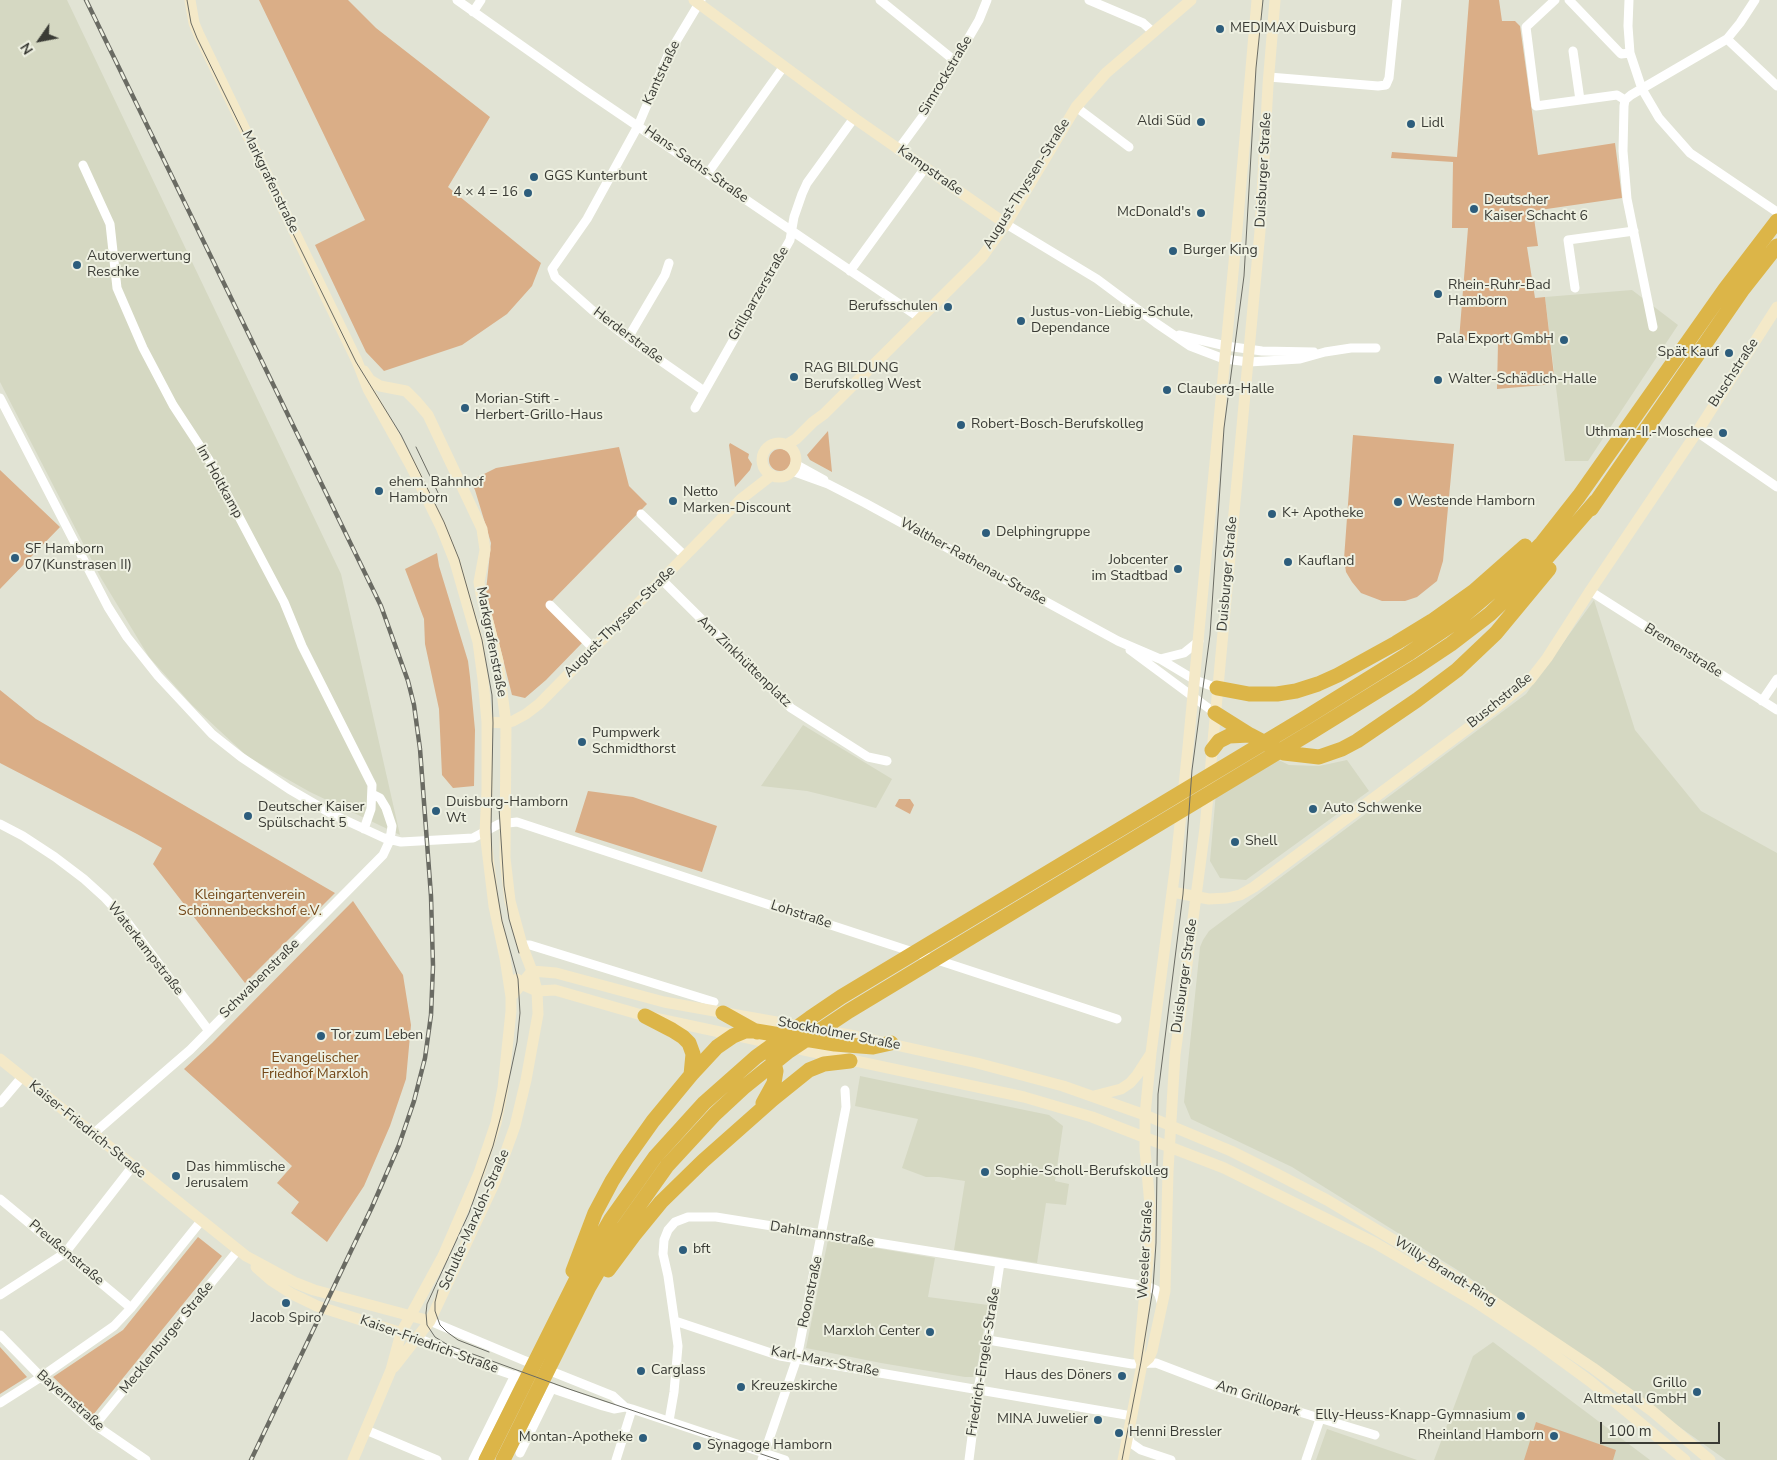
<!DOCTYPE html>
<meta charset="utf-8">
<style>
body{margin:0}
#map{position:relative;width:1777px;height:1460px;overflow:hidden;background:#e1e3d4;font-family:"Nunito Sans",sans-serif}
canvas{display:block}
.north{position:absolute;left:15px;top:15px;width:50px;height:50px;-webkit-text-stroke:4px #eef0e1;paint-order:stroke;rotate:237deg;font-size:14px;font-weight:700;line-height:20px;text-align:center;color:#3a3b35}
.north::after{content:'';display:block;margin:auto;width:18px;height:22px;background:#3a3b35;clip-path:polygon(50% 0,100% 100%,50% 72%,0 100%)}
.scale{position:absolute;left:1600px;top:1422px;width:120px;height:22px;box-sizing:border-box;border:2px solid #3a3b35;border-top:0;padding-left:6px;font-size:15px;line-height:18px;white-space:nowrap;color:#3a3b35;-webkit-text-stroke:4px #eef0e1;paint-order:stroke}
</style>
<div id="map">
<canvas width="1777" height="1460"></canvas>
<div class="north">N</div>
<div class="scale">100 m</div>
</div>
<script>
const ctx = document.querySelector('canvas').getContext('2d');
ctx.lineJoin = 'round';
function fillPath(path, color) { ctx.fillStyle = color; ctx.fill(path, 'evenodd'); }
const shape = rows => new Path2D(rows.map(r => 'M' + r).join(''));
function strokePath(path, color, width, dash) { ctx.strokeStyle = color; ctx.lineWidth = width; ctx.lineCap = dash ? 'butt' : 'round'; ctx.setLineDash(dash || []); ctx.stroke(path); }
function drawText(font, color, halo, rows, align = 'center') {
  ctx.font = font + ' "Nunito Sans",sans-serif'; ctx.lineWidth = 4; ctx.setLineDash([]); ctx.textBaseline = 'middle'; ctx.strokeStyle = halo; ctx.fillStyle = color; for (const [text, x, y, turn = 0] of rows) {
    ctx.save(); ctx.translate(x, y); ctx.rotate((+turn || 0) * Math.PI / 180); ctx.textAlign = isNaN(turn) ? turn : align; if (halo) ctx.strokeText(text, 0, 0); ctx.fillText(text, 0, 0); ctx.restore();
  }
}
fillPath(shape([
 [0,0,67,0,341,574,400,835,310,792,248,757,192,705,149,657,101,578,0,382],
 [1632,290,1678,325,1588,461,1565,461,1545,297],
 [1594,600,1635,730,1701,811,1777,853,1777,1460,1726,1460,1467,1276,1292,1167,1191,1119,1184,1102,1200,947,1203,940,1209,931,1526,694],
 [803,725,892,779,876,808,807,791,761,786],
 [1266,754,1289,765,1319,766,1347,760,1369,791,1246,880,1220,878,1210,861,1217,781],
 [860,1076,1049,1115,1063,1126,1055,1181,1069,1184,1066,1205,1046,1203,1037,1263,954,1250,965,1181,939,1177,926,1177,902,1168,918,1119,855,1106],
 [828,1240,935,1258,928,1297,988,1305,976,1374,973,1377,965,1377,881,1363,806,1348],
 [1493,1342,1650,1460,1434,1460,1473,1356],
 [1327,1429,1417,1460,1316,1460]
]), '#d5d8c2');
fillPath(shape([
 [259,0,348,0,376,28,490,117,448,187,541,263,532,286,507,314,462,345,384,371,366,352,315,245,365,220],
 [1469,0,1499,0,1502,21,1515,21,1520,26,1538,155,1615,143,1622,198,1533,211,1538,246,1527,247,1535,298,1545,297,1555,384,1497,389,1498,343,1459,340,1468,228,1452,228,1453,162,1391,158,1392,152,1457,157],
 [828,431,832,472,810,460,807,455],
 [1353,435,1454,444,1443,561,1437,581,1417,597,1405,601,1382,601,1361,593,1352,582,1346,572,1344,559],
 [730,443,749,454,748,458,752,464,750,470,735,487,729,445],
 [619,447,629,486,647,504,547,606,583,642,546,680,525,698,512,695,486,591,491,543,475,490,470,481,496,468],
 '769 460a11 11 0 1 1 22 0a11 11 0 1 1-22 0Z',
 [0,470,60,527,0,589],
 [437,553,439,566,468,661,470,677,475,730,474,786,453,788,442,775,439,709,425,644,424,619,405,569],
 [0,690,36,719,335,893,245,983,153,864,162,848,137,834,0,763],
 [588,791,633,797,717,826,702,872,575,832],
 [899,799,910,799,914,805,910,814,895,806],
 [353,901,403,975,411,1025,406,1079,390,1126,364,1186,327,1242,291,1213,299,1202,277,1183,292,1166,184,1069,212,1043],
 [198,1237,222,1256,93,1415,53,1377,123,1330],
 [0,1347,27,1377,0,1394],
 [1536,1422,1616,1450,1613,1460,1524,1460]
]), '#daae87');
strokePath(shape([
 [457,0,583,89,920,318],
 [701,0,668,55,638,126,587,219,552,269,555,277,592,310,628,338,704,391],
 [880,0,955,61],
 [1089,0,1143,23,1153,32],
 [1555,0,1526,27,1536,106,1617,95,1625,100],
 [1569,0,1621,54,1630,53],
 [1629,0,1628,26,1630,53,1642,89,1659,118,1690,153,1777,212],
 [473,12,481,0],
 [1727,39,1777,86],
 [1573,51,1580,100],
 [1269,77,1378,86,1386,85,1389,78,1397,0],
 [1076,107,1129,147],
 [898,150,923,116,979,20,987,0],
 [83,165,110,224,117,288,143,348,173,405,209,460,284,602,302,646,372,785,371,809,364,829],
 [708,173,784,66],
 [1006,224,1097,279,1156,323,1190,346,1224,359,1249,362,1300,359,1325,352,1351,348,1376,348],
 [850,271,925,168],
 [1575,288,1568,240,1634,231],
 [1653,327,1627,199,1623,151,1624,106,1625,100,1631,95,1727,39,1740,23,1755,0],
 [1179,335,1226,346,1262,351,1314,352],
 [628,338,665,275,669,263],
 [0,398,108,607,127,637,158,676,212,734,241,757,289,789,332,814,384,838,401,842,473,838,499,824,517,822,1117,1019],
 [695,408,790,240,794,217,802,194,807,183,854,118],
 [1697,432,1777,487],
 [795,464,824,480],
 [792,471,828,484,865,503,1118,641,1160,659,1195,680,1217,688],
 [641,514,685,556],
 [662,580,791,708,868,757,887,761],
 [1590,591,1777,710],
 [550,605,594,649],
 [1130,650,1215,713],
 [1160,659,1184,653,1199,641],
 [1762,701,1777,679],
 [0,824,23,836,55,857,84,879,105,898,128,923,209,1031],
 [522,945,530,945,714,1002],
 [0,1103,22,1077],
 [93,1134,190,1050,383,855,390,840,392,826,386,808,380,798,372,794],
 [0,1199,131,1308],
 [0,1295,65,1253,132,1167],
 [430,1321,523,1360,613,1396,625,1407],
 [675,1321,780,1356,1132,1416],
 [0,1335,41,1377,95,1425,146,1460],
 [417,1338,492,1368,603,1406,614,1409,625,1407,632,1409,785,1460],
 [988,1340,1132,1364,1156,1363,1224,1389,1375,1435],
 [0,1403,41,1377,114,1326,131,1308,201,1221],
 [669,1421,674,1392,678,1346,668,1276,663,1254,664,1240,668,1230,675,1222,688,1217,716,1217,1146,1286,1156,1290,1159,1295,1162,1305],
 [95,1425,238,1250],
 [366,1430,437,1460],
 [1128,1437,1131,1443,1141,1450,1171,1460],
 [520,1453,552,1388],
 [473,1460,515,1375],
 [616,1460,632,1409],
 [762,1460,797,1358,846,1107,845,1090],
 [969,1460,978,1389,988,1340,1000,1263],
 [1306,1460,1320,1419]
]), '#fff', 9);
strokePath(shape([
 [190,0,194,23,199,35,357,361,368,389,411,466,441,527,455,562,478,642,483,679,487,722,487,791,485,832,494,906,505,958,511,997,511,1011,503,1088,496,1123,479,1173,443,1256,401,1333,391,1370,353,1460],
 [694,0,854,118,1006,224],
 [364,371,370,380,380,386,406,391,417,402,428,415,482,529,485,550,479,582,481,594,498,661,506,723,505,858,510,901,522,945,532,971,537,991,538,1014,526,1080,515,1126,495,1182,430,1321,394,1367],
 '762 460a17 17 0 1 1 34 0a17 17 0 1 1-34 0Z',
 [786,445,796,439,813,422,824,414,982,257,1006,224,1076,107,1106,73,1191,0],
 [487,722,506,723,513,721,526,714,539,704,741,499,772,475],
 [1172,892,1209,899,1227,898,1240,895,1254,887,1499,705,1530,680,1547,658,1590,591,1697,432,1777,307],
 [517,979,523,985,537,991,555,990,645,1016,1024,1097,1092,1117,1224,1168,1375,1243,1474,1301,1539,1344,1591,1382,1685,1460],
 [511,997,532,971,556,973,664,1002,855,1036,977,1063,1063,1086,1145,1115,1231,1151,1275,1173,1327,1200,1422,1257,1478,1291,1593,1368,1652,1411,1710,1460],
 [0,1059,246,1256,296,1283,314,1290,430,1321],
 [1094,1096,1121,1089,1130,1083,1137,1075,1150,1055],
 [256,1267,272,1281,292,1294,317,1306,408,1335],
 [1142,1364,1149,1358,1152,1351,1165,1291,1168,1171,1175,1055,1205,828,1260,231,1268,85,1275,0],
 [1123,1460,1142,1364,1139,1356,1149,1249,1150,1205,1145,1150,1145,1115,1151,1053,1176,862,1188,747,1235,252,1257,0]
]), '#f4e9c8', 11);
strokePath(shape([
 [1591,509,1743,289,1777,246],
 [1217,688,1249,694,1277,694,1296,691,1318,684,1338,675,1396,643,1432,621,1474,591,1525,546],
 [1215,713,1250,735,1284,753,1319,757,1342,749,1357,741,1417,700,1457,670,1496,633,1549,569],
 [1212,750,1219,741,1229,736,1250,735],
 [723,1013,757,1032],
 [645,1016,672,1030,683,1037,689,1043,693,1054,691,1075],
 [763,1103,774,1083,776,1071,772,1055],
 [608,1270,634,1235,661,1202,703,1161,773,1099,809,1070,824,1064,850,1061],
 [573,1271,595,1213,612,1181,626,1159,653,1121,691,1075,717,1047,733,1036,745,1031,756,1031,835,1044,873,1047,891,1043],
 [486,1460,577,1278,611,1219,655,1157,704,1103,756,1057,810,1018,841,997,1305,718,1408,654,1457,621,1503,582,1542,543,1579,496,1725,289,1777,221],
 [503,1460,589,1287,623,1228,667,1166,715,1114,743,1088,789,1051,849,1011,1313,731,1418,666,1451,644,1490,614,1537,569,1596,501]
]), '#dcb548', 15);
strokePath(shape([
 [187,0,191,23,197,38,356,362,401,435,444,522,459,559,482,640,492,695,493,723,491,828,492,861,502,921,518,979,520,1013,517,1042,502,1112,493,1146,469,1213,427,1304,426,1313,427,1325,435,1337,448,1345,569,1389,779,1460],
 [416,447,441,499],
 [499,808,504,886,509,919,519,953],
 [438,1290,435,1302,435,1311,440,1325,447,1332,458,1340,489,1352],
 [1122,1460,1141,1362,1153,1288,1156,1243,1158,1094,1183,894,1192,770,1210,635,1224,428,1244,276,1256,68,1263,0]
]), '#6a6b63', 1);
const rail = shape([
 [86,0,381,606,408,681,414,705,420,749,431,896,433,966,431,1015,425,1058,414,1101,399,1145,372,1207,251,1460]
]);
strokePath(rail, '#6a6b63', 4.5);
strokePath(rail, '#eef0e1', 2.5, [8]);
for (const [x, y, r, color] of [
 [1220,29,5,"#2d5d7c"],
 [1201,122,5,"#2d5d7c"],
 [1411,124,5,"#2d5d7c"],
 [534,177,5,"#2d5d7c"],
 [528,193,5,"#2d5d7c"],
 [1474,209,5,"#2d5d7c"],
 [1201,213,5,"#2d5d7c"],
 [1173,251,5,"#2d5d7c"],
 [77,265,5,"#2d5d7c"],
 [1438,294,5,"#2d5d7c"],
 [948,307,5,"#2d5d7c"],
 [1021,321,5,"#2d5d7c"],
 [1564,340,5,"#2d5d7c"],
 [1729,353,5,"#2d5d7c"],
 [794,377,5,"#2d5d7c"],
 [1438,380,5,"#2d5d7c"],
 [1167,390,5,"#2d5d7c"],
 [465,408,5,"#2d5d7c"],
 [961,425,5,"#2d5d7c"],
 [1723,433,5,"#2d5d7c"],
 [379,491,5,"#2d5d7c"],
 [673,501,5,"#2d5d7c"],
 [1398,502,5,"#2d5d7c"],
 [1272,514,5,"#2d5d7c"],
 [986,533,5,"#2d5d7c"],
 [15,558,5,"#2d5d7c"],
 [1288,562,5,"#2d5d7c"],
 [1178,569,5,"#2d5d7c"],
 [582,742,5,"#2d5d7c"],
 [1313,809,5,"#2d5d7c"],
 [436,811,5,"#2d5d7c"],
 [248,816,5,"#2d5d7c"],
 [1235,842,5,"#2d5d7c"],
 [321,1036,5,"#2d5d7c"],
 [985,1172,5,"#2d5d7c"],
 [176,1176,5,"#2d5d7c"],
 [683,1250,5,"#2d5d7c"],
 [286,1303,5,"#2d5d7c"],
 [930,1332,5,"#2d5d7c"],
 [641,1371,5,"#2d5d7c"],
 [1122,1376,5,"#2d5d7c"],
 [741,1387,5,"#2d5d7c"],
 [1697,1392,5,"#2d5d7c"],
 [1521,1416,5,"#2d5d7c"],
 [1098,1420,5,"#2d5d7c"],
 [1119,1433,5,"#2d5d7c"],
 [1554,1436,5,"#2d5d7c"],
 [643,1438,5,"#2d5d7c"],
 [697,1446,5,"#2d5d7c"]
]) { const dot = new Path2D(); dot.arc(x, y, r, 0, 2 * Math.PI); ctx.fillStyle = color; ctx.fill(dot); strokePath(dot, '#eef0e1', 2); }
drawText('14px', '#3a3b35', '#eef0e1', [
 ["MEDIMAX Duisburg",1230,29],
 ["Aldi Süd",1191,122,"right"],
 ["Lidl",1421,124],
 ["GGS Kunterbunt",544,177],
 ["4 × 4 = 16",518,193,"right"],
 ["Deutscher",1484,201],
 ["Kaiser Schacht 6",1484,217],
 ["McDonald's",1191,213,"right"],
 ["Burger King",1183,251],
 ["Autoverwertung",87,257],
 ["Reschke",87,273],
 ["Rhein-Ruhr-Bad",1448,286],
 ["Hamborn",1448,302],
 ["Berufsschulen",938,307,"right"],
 ["Justus-von-Liebig-Schule,",1031,313],
 ["Dependance",1031,329],
 ["Pala Export GmbH",1554,340,"right"],
 ["Spät Kauf",1719,353,"right"],
 ["RAG BILDUNG",804,369],
 ["Berufskolleg West",804,385],
 ["Walter-Schädlich-Halle",1448,380],
 ["Clauberg-Halle",1177,390],
 ["Morian-Stift -",475,400],
 ["Herbert-Grillo-Haus",475,416],
 ["Robert-Bosch-Berufskolleg",971,425],
 ["Uthman-II.-Moschee",1713,433,"right"],
 ["ehem. Bahnhof",389,483],
 ["Hamborn",389,499],
 ["Netto",683,493],
 ["Marken-Discount",683,509],
 ["Westende Hamborn",1408,502],
 ["K+ Apotheke",1282,514],
 ["Delphingruppe",996,533],
 ["SF Hamborn",25,550],
 ["07(Kunstrasen II)",25,566],
 ["Jobcenter",1168,561,"right"],
 ["im Stadtbad",1168,577,"right"],
 ["Kaufland",1298,562],
 ["Pumpwerk",592,734],
 ["Schmidthorst",592,750],
 ["Duisburg-Hamborn",446,803],
 ["Wt",446,819],
 ["Deutscher Kaiser",258,808],
 ["Spülschacht 5",258,824],
 ["Auto Schwenke",1323,809],
 ["Shell",1245,842],
 ["Tor zum Leben",331,1036],
 ["Das himmlische",186,1168],
 ["Jerusalem",186,1184],
 ["Sophie-Scholl-Berufskolleg",995,1172],
 ["bft",693,1250],
 ["Jacob Spiro",286,1319,"center"],
 ["Marxloh Center",920,1332,"right"],
 ["Carglass",651,1371],
 ["Haus des Döners",1112,1376,"right"],
 ["Grillo",1687,1384,"right"],
 ["Altmetall GmbH",1687,1400,"right"],
 ["Kreuzeskirche",751,1387],
 ["Elly-Heuss-Knapp-Gymnasium",1511,1416,"right"],
 ["MINA Juwelier",1088,1420,"right"],
 ["Henni Bressler",1129,1433],
 ["Rheinland Hamborn",1544,1436,"right"],
 ["Montan-Apotheke",633,1438,"right"],
 ["Synagoge Hamborn",707,1446]
], 'left');
drawText('14px', '#3a3b35', '#eef0e1', [
 ["Kantstraße",662,73,-65],
 ["Simrockstraße",946,76,-59],
 ["Hans-Sachs-Straße",696,165,35],
 ["Duisburger Straße",1264,170,-87],
 ["Kampstraße",930,171,35],
 ["Markgrafenstraße",270,182,64],
 ["August-Thyssen-Straße",1027,184,-58],
 ["Grillparzerstraße",759,294,-60],
 ["Herderstraße",628,336,37],
 ["Buschstraße",1734,373,-57],
 ["Im Holtkamp",219,482,61],
 ["Walther-Rathenau-Straße",973,562,29],
 ["Duisburger Straße",1228,574,-85],
 ["August-Thyssen-Straße",620,622,-45],
 ["Markgrafenstraße",491,642,79],
 ["Bremenstraße",1683,651,32],
 ["Am Zinkhüttenplatz",744,662,44],
 ["Buschstraße",1500,701,-39],
 ["Lohstraße",801,915,18],
 ["Waterkampstraße",145,949,52],
 ["Duisburger Straße",1185,976,-82],
 ["Schwabenstraße",260,979,-45],
 ["Stockholmer Straße",839,1034,11],
 ["Kaiser-Friedrich-Straße",87,1130,39],
 ["Schulte-Marxloh-Straße",475,1220,-66],
 ["Dahlmannstraße",822,1235,9],
 ["Weseler Straße",1146,1250,-87],
 ["Preußenstraße",66,1253,40],
 ["Willy-Brandt-Ring",1445,1272,32],
 ["Roonstraße",811,1292,-78],
 ["Mecklenburger Straße",167,1338,-51],
 ["Kaiser-Friedrich-Straße",429,1345,20],
 ["Karl-Marx-Straße",825,1362,11],
 ["Friedrich-Engels-Straße",984,1362,-81],
 ["Am Grillopark",1258,1399,18],
 ["Bayernstraße",70,1401,41]
]);
drawText('14px', '#734717', '#eef0e1', [
 ["Kleingartenverein",250,896],
 ["Schönnenbeckshof e.V.",250,912],
 ["Evangelischer",315,1059],
 ["Friedhof Marxloh",315,1075]
]);
</script>
